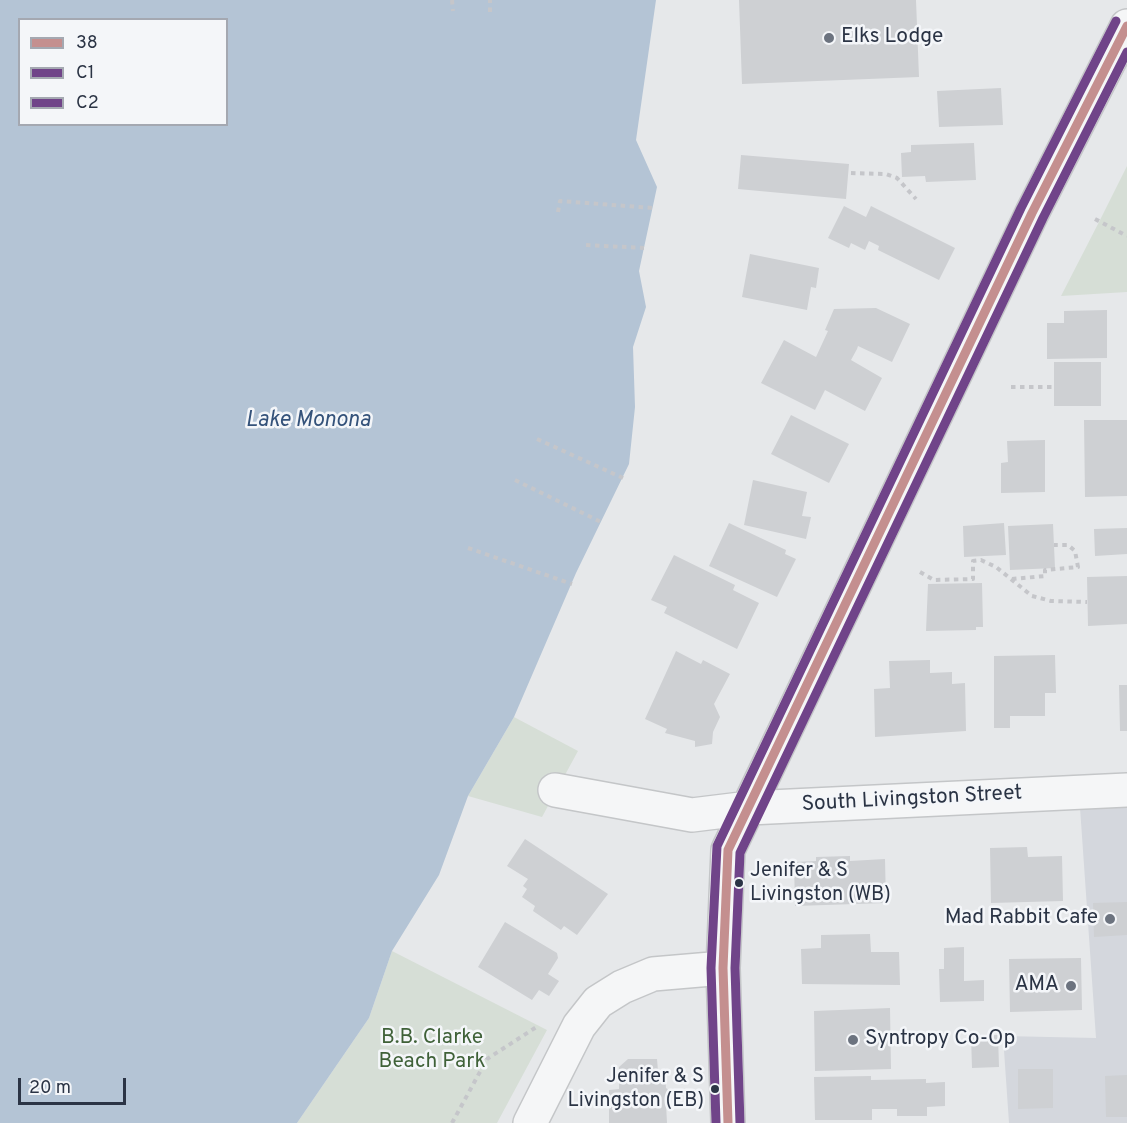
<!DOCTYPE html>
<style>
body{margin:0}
#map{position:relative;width:1127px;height:1123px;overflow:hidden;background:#e6e8ea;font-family:Overpass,sans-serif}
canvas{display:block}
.legend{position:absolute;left:18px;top:18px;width:210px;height:108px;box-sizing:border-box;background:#f4f6f9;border:2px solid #a4a8b1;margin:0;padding:8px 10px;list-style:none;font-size:18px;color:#2b3445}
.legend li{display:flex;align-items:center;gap:12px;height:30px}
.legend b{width:30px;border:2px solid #a4a8b1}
.scale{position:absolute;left:18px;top:1078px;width:108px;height:27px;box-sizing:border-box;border:3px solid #2b3445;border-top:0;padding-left:8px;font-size:18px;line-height:21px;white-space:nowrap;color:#2b3445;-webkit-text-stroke:4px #f4f6f9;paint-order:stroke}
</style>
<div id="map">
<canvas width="1127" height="1123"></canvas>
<ul class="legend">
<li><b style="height:8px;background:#c48f8f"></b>38</li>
<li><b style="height:8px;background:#704489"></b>C1</li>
<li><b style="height:8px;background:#704489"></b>C2</li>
</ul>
<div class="scale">20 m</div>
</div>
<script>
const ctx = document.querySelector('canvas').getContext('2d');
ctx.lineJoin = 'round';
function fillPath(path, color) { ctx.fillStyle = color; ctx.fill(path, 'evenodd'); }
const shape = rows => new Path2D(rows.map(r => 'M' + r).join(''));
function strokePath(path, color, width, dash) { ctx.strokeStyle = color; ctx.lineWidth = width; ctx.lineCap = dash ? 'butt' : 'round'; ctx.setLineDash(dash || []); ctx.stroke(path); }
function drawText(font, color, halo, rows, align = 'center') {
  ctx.font = font + ' Overpass,sans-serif'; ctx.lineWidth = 5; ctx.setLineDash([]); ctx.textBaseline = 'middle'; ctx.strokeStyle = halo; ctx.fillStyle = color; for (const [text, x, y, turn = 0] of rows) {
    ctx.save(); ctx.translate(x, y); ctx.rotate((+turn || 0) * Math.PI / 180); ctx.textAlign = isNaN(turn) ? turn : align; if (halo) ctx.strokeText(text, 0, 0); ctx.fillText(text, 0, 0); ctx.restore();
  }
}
fillPath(shape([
 [1127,790,1127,1123,1009,1123,1003,1036,1096,1038,1079,793]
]), '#d4d7dd');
fillPath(shape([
 [1127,166,1127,292,1061,296,1099,222],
 [514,717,578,751,542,817,468,796],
 [392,951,547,1030,497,1123,297,1123,369,1018]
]), '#d6ded6');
fillPath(shape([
 [0,0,656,0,636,140,657,187,639,271,646,307,633,347,635,407,629,464,576,573,514,717,468,796,439,875,392,951,369,1018,297,1123,0,1123],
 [20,20,226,20,226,124,20,124]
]), '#b4c4d5');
fillPath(shape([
 [739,0,916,0,919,77,742,84],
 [1001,88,1003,125,939,127,937,91],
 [974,143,976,180,926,182,925,176,902,177,901,153,911,152,911,145],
 [741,155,849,164,846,199,738,189],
 [844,206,866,217,871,206,955,248,939,280,878,250,879,246,869,241,865,250,851,243,849,248,828,238],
 [750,254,819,268,816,288,811,287,807,310,742,297],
 [876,308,910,324,892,362,858,346,857,349,851,360,882,378,865,411,825,390,815,410,761,383,784,340,816,357,828,331,825,330,834,309],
 [1107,310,1107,358,1047,359,1047,323,1064,323,1064,311],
 [1054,362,1101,362,1101,406,1054,406],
 [791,415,849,444,829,483,771,454],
 [1084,420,1127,420,1127,496,1085,497],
 [1045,440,1045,492,1001,493,1001,463,1008,462,1007,441],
 [753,480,807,492,802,516,811,517,806,539,744,525],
 [729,523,786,550,785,554,796,559,777,597,709,566],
 [1004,523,1006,555,964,557,963,526],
 [1053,524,1055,568,1010,570,1008,526],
 [1127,528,1127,554,1095,556,1094,529],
 [674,555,735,585,733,590,759,603,737,649,664,613,667,607,651,600],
 [1127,576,1127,624,1088,626,1087,577],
 [982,583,983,627,976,627,976,630,926,631,928,584],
 [676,651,701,664,703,660,730,674,714,704,720,717,713,732,712,744,695,747,695,741,665,733,667,729,645,719],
 [1055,655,1056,693,1045,693,1045,716,1010,716,1010,728,994,728,994,656],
 [930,660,930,673,952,672,952,684,965,683,966,731,875,737,874,689,890,688,889,661],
 [1119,685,1127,685,1127,731,1120,731],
 [525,839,608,894,577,935,564,926,561,930,533,911,535,906,522,897,527,889,523,886,528,879,507,866],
 [1027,847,1028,857,1062,856,1063,901,991,903,990,848],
 [850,856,850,861,885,859,886,903,795,906,794,862,816,861,816,857],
 [1127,902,1127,935,1094,937,1093,903],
 [505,922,557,953,558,958,548,974,559,981,549,996,539,990,532,1000,478,967],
 [870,934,871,952,899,952,900,985,802,984,801,949,821,948,821,935],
 [964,947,964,981,984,980,984,1001,940,1002,939,969,944,969,944,948],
 [1081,958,1082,1010,1010,1012,1009,959],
 [890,1008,891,1069,815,1071,814,1011],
 [998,1035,999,1067,972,1068,971,1036],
 [628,1059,657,1059,658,1071,665,1071,666,1088,670,1091,670,1100,666,1104,667,1123,609,1123,609,1090,619,1089,619,1067],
 [1018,1069,1053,1069,1053,1108,1018,1109],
 [1127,1075,1127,1117,1106,1117,1105,1076],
 [871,1076,871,1080,926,1079,926,1083,945,1082,945,1106,927,1107,927,1116,897,1116,897,1109,872,1109,872,1120,815,1120,814,1077]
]), '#ced0d3');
const minor = shape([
 [555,790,692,815,749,808,1127,790],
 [530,1123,579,1026,598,1002,622,987,653,974,723,968],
 [728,1123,723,968,728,850,1032,213,1127,26]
]);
strokePath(minor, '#c4c6c8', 36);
strokePath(shape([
 [452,0,453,11],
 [490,12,490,0],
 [851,173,886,174,897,178,916,199],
 [558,212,560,201,653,208],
 [1095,219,1127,236],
 [586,245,644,248],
 [1011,387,1054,387],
 [537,439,623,478],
 [515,480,601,522],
 [468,548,572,584],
 [920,572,934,580,973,579,973,561,981,560,996,567,1032,596,1051,601,1087,602],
 [1012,579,1045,576,1045,570,1078,567,1075,551,1068,545,1054,545],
 [452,1123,487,1059,538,1026]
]), '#c5c6ca', 4, [4.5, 4.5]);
strokePath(minor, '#f5f6f7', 33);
strokePath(shape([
 [728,1123,723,968,728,850,1032,213,1127,26]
]), '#c48f8f', 9);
strokePath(shape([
 [740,1123,735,968,740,853,1043,218,1127,52]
]), '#704489', 9);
strokePath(shape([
 [716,1123,711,968,717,846,1021,208,1116,21]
]), '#704489', 9);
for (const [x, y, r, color] of [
 [829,38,6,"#6c737f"],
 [739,883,5,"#2b3445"],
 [1110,919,6,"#6c737f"],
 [1071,986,6,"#6c737f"],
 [853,1040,6,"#6c737f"],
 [715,1089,5,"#2b3445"]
]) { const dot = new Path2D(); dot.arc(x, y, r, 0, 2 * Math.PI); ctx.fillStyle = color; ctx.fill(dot); strokePath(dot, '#f4f6f9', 2); }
drawText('20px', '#2b3445', '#f4f6f9', [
 ["Jenifer & S",750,872],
 ["Livingston (WB)",750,896],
 ["Jenifer & S",704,1078,"right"],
 ["Livingston (EB)",704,1102,"right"]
], 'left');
drawText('21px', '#2b3445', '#f4f6f9', [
 ["Elks Lodge",841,38],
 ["Mad Rabbit Cafe",1098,919,"right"],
 ["AMA",1059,986,"right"],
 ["Syntropy Co-Op",865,1040]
], 'left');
drawText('21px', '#2b3445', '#f4f6f9', [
 ["South Livingston Street",912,800,-3]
]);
drawText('21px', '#3f6138', '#f4f6f9', [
 ["B.B. Clarke",432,1039],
 ["Beach Park",432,1063]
]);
drawText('italic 22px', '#34527a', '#f4f6f9', [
 ["Lake Monona",308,422]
]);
</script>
